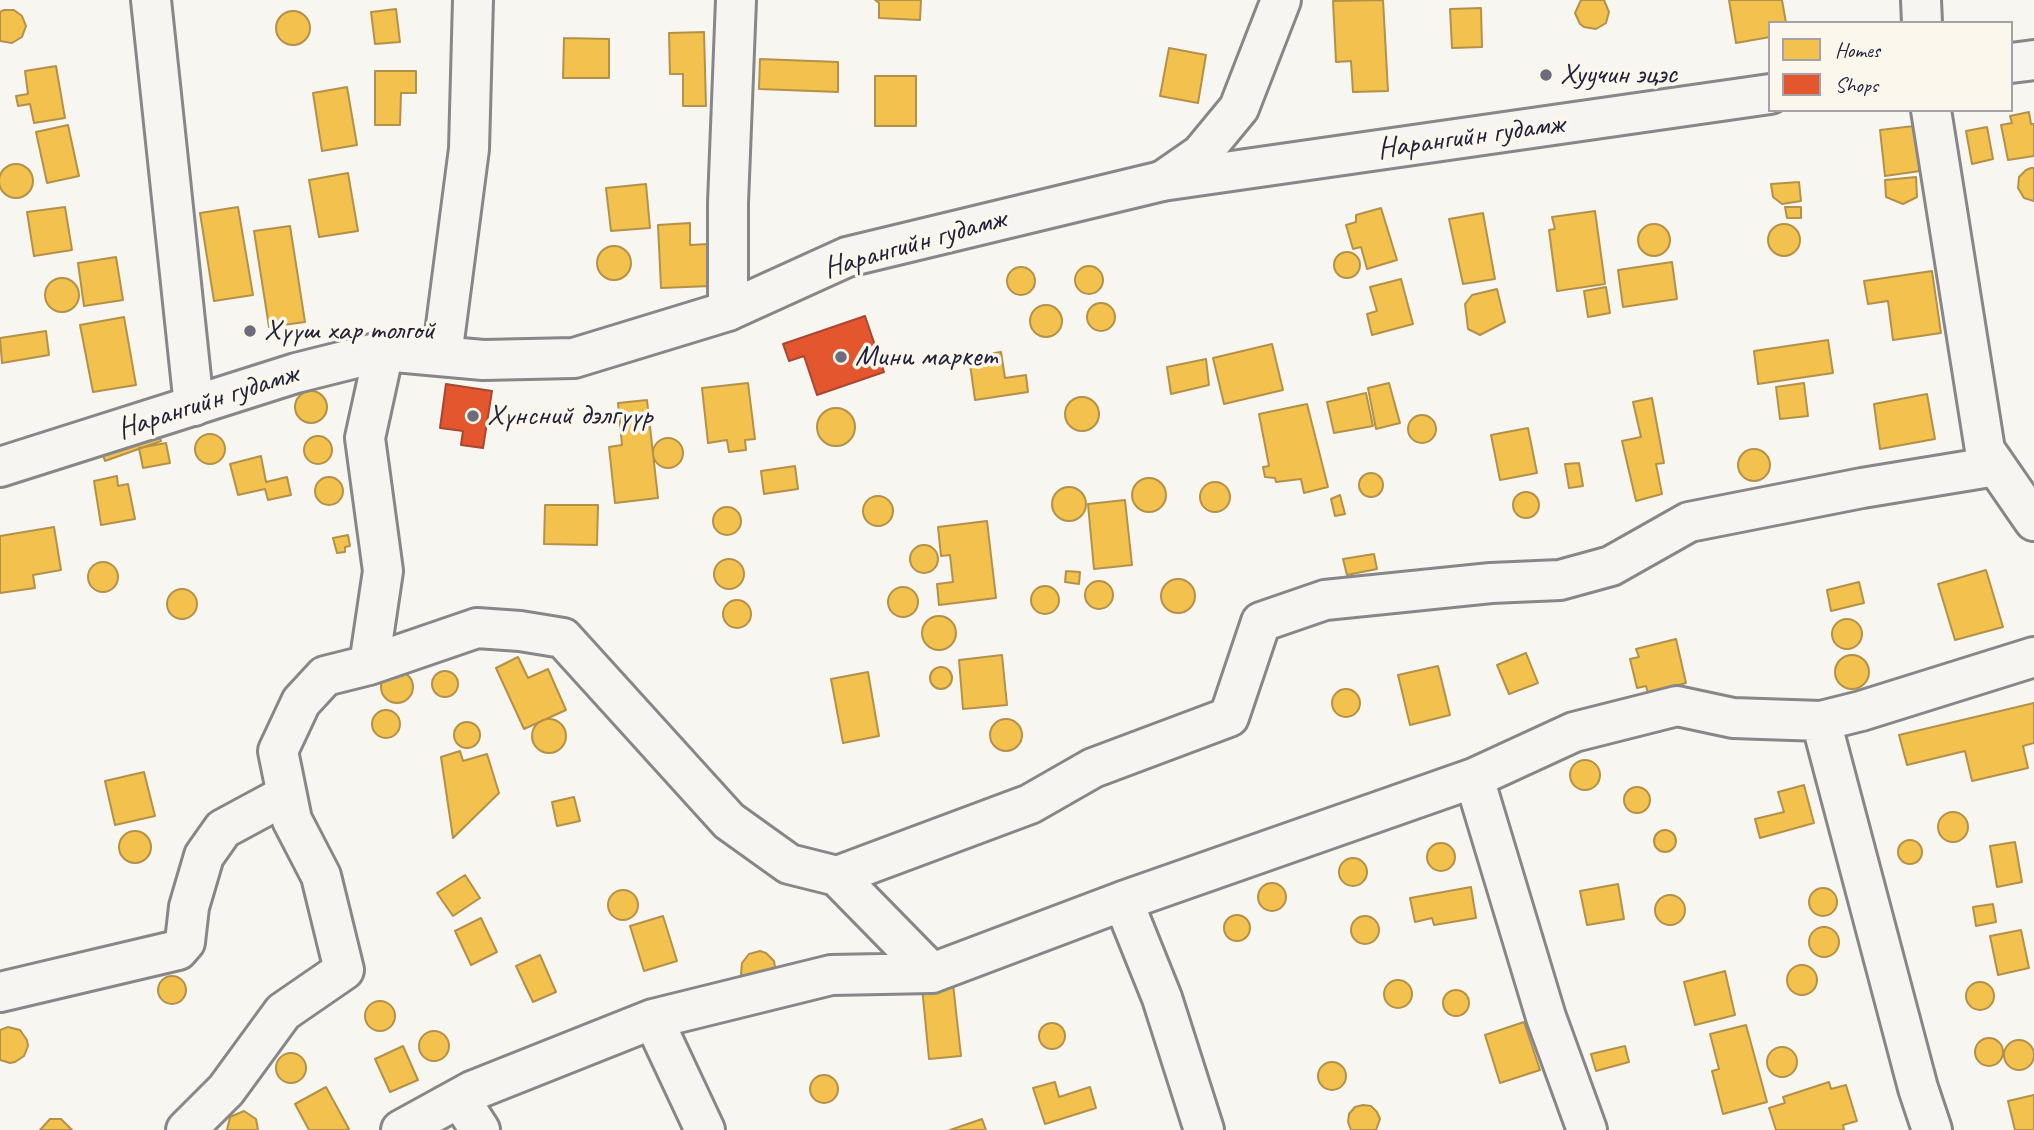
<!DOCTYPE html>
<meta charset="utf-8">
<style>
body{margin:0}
#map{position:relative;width:2034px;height:1130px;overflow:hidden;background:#f8f6f0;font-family:Caveat,sans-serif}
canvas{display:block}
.legend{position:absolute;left:1768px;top:21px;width:245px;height:91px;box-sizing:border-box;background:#fbf7ec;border:2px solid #a4a2a5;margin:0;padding:9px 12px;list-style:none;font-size:21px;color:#22223b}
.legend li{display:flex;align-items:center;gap:14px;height:35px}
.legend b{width:35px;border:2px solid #a4a2a5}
</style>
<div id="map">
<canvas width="2034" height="1130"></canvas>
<ul class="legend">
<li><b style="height:19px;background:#f2c14e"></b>Homes</li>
<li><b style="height:19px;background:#e4572e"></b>Shops</li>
</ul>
</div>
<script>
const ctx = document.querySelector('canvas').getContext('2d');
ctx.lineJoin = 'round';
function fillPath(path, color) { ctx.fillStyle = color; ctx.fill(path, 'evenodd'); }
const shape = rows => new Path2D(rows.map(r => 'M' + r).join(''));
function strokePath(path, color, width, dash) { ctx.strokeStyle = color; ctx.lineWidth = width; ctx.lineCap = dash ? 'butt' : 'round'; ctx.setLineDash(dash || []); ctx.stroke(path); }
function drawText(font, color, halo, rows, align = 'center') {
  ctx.font = font + ' Caveat,sans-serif'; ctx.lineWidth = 7; ctx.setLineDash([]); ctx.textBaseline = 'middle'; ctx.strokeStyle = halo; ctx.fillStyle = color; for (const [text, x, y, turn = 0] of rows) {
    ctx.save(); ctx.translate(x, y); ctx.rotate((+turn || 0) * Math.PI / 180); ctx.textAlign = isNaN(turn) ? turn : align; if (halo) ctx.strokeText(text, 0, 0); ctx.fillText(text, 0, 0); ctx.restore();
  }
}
const homes = shape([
 [875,0,921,0,920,20,879,18,879,3,875,0],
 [1383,0,1388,91,1353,92,1351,61,1336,62,1333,1,1383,0],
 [1581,0,1604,0,1609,12,1606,23,1596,29,1584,27,1580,24,1575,13,1581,0],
 [1729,0,1782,0,1786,23,1770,23,1770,37,1736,43,1729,0],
 [1481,8,1482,47,1452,48,1450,9,1481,8],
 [396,9,400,42,375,44,371,12,396,9],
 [4,10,14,10,22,16,26,26,22,37,12,43,0,41,0,12,4,10],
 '276 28a17 17 0 1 1 34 0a17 17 0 1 1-34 0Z',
 [704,32,706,106,683,106,683,74,670,74,669,33,704,32],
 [564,38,609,39,609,78,563,78,564,38],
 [1169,48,1206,55,1198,103,1160,96,1169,48],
 [760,59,838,62,838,92,759,89,760,59],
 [56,66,65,118,34,123,30,104,18,106,16,96,28,94,25,71,56,66],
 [375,71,416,71,416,93,401,93,400,125,375,125,375,71],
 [875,76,916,76,916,126,875,126,875,76],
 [347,87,357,145,322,151,313,93,347,87],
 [2029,112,2031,124,2034,124,2034,156,2008,160,2001,125,2012,123,2010,116,2029,112],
 [68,125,79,176,47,183,36,132,68,125],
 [1914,126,1920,171,1885,176,1880,130,1914,126],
 [1987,127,1993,159,1972,164,1966,131,1987,127],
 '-1 181a17 17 0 1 1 34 0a17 17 0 1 1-34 0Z',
 [2031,168,2034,168,2034,201,2024,198,2018,188,2019,177,2026,170,2031,168],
 [348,173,358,231,319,237,309,180,348,173],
 [1916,177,1917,197,1903,204,1886,197,1885,180,1916,177],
 [1799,182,1801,201,1782,204,1773,197,1771,184,1799,182],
 [646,184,650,228,611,231,606,188,646,184],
 [65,207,72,250,34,256,27,212,65,207],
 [238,207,253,295,214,301,200,213,238,207],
 [1785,207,1801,207,1801,218,1787,218,1785,207],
 [1381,208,1397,260,1367,269,1361,247,1353,249,1346,225,1356,222,1356,215,1381,208],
 [1595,211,1605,284,1557,291,1549,230,1555,229,1552,217,1595,211],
 [1483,213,1495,279,1463,284,1449,219,1483,213],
 [690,223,690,245,709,244,711,286,661,288,658,225,690,223],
 '1768 240a16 16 0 1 1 32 0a16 16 0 1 1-32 0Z',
 '1638 240a16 16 0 1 1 32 0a16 16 0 1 1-32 0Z',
 [290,226,305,322,269,327,254,231,290,226],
 '597 263a17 17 0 1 1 34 0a17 17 0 1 1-34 0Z',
 '1334 265a13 13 0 1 1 26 0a13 13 0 1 1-26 0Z',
 [116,257,123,300,84,306,78,263,116,257],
 [1672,262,1677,299,1623,307,1618,270,1672,262],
 '1075 280a14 14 0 1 1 28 0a14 14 0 1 1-28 0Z',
 '1007 281a14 14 0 1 1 28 0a14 14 0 1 1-28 0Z',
 [1932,271,1941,333,1893,340,1888,301,1868,304,1864,281,1932,271],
 '45 295a17 17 0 1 1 34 0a17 17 0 1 1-34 0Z',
 [1401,279,1413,324,1372,335,1367,314,1377,311,1370,287,1401,279],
 [1606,287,1610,313,1588,317,1584,291,1606,287],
 [1497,289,1505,322,1480,335,1468,329,1465,304,1472,295,1497,289],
 '1087 317a14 14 0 1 1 28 0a14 14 0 1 1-28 0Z',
 '1030 321a16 16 0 1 1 32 0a16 16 0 1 1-32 0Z',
 [124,317,136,385,93,392,80,325,124,317],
 [46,331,49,355,2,363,0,338,46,331],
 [1828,340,1833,373,1758,384,1754,351,1828,340],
 [1272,344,1283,390,1224,404,1213,358,1272,344],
 [1001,352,1005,378,1026,375,1028,392,975,400,969,357,1001,352],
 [1206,359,1209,385,1171,394,1167,367,1206,359],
 [748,383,755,439,745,440,746,450,729,452,727,440,708,443,702,388,748,383],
 [1389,383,1400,423,1376,429,1368,388,1389,383],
 [1804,383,1808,416,1780,419,1776,387,1804,383],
 '295 407a16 16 0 1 1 32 0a16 16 0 1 1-32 0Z',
 [1366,393,1373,426,1334,433,1327,402,1366,393],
 [1927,394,1935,439,1880,449,1874,404,1927,394],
 '1065 414a17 17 0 1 1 34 0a17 17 0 1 1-34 0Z',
 [1652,398,1664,463,1656,464,1662,494,1636,501,1622,441,1641,437,1633,402,1652,398],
 [647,400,658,498,615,503,609,447,622,445,618,403,647,400],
 [1307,404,1328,487,1304,493,1301,479,1276,482,1275,478,1265,477,1263,467,1269,466,1259,414,1307,404],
 '817 427a19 19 0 1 1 38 0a19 19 0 1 1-38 0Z',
 '1408 429a14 14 0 1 1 28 0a14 14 0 1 1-28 0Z',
 [1528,428,1537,473,1500,480,1491,435,1528,428],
 [157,430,161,441,105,461,101,450,157,430],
 '195 449a15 15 0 1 1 30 0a15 15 0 1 1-30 0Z',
 '304 450a14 14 0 1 1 28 0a14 14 0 1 1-28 0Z',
 '653 453a15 15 0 1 1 30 0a15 15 0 1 1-30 0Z',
 [166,443,170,463,143,468,139,448,166,443],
 '1738 465a16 16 0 1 1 32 0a16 16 0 1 1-32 0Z',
 [261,456,266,482,287,477,291,495,268,500,265,489,238,495,230,464,261,456],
 [1579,463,1583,486,1569,488,1565,464,1579,463],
 [795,466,798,489,764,494,761,471,795,466],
 '1359 485a12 12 0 1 1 24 0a12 12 0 1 1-24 0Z',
 [117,476,118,486,128,484,135,519,101,525,94,481,117,476],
 '315 491a14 14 0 1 1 28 0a14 14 0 1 1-28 0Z',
 '1132 495a17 17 0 1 1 34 0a17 17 0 1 1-34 0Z',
 '1200 497a15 15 0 1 1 30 0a15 15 0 1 1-30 0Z',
 '1052 504a17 17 0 1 1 34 0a17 17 0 1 1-34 0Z',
 '1513 505a13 13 0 1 1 26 0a13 13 0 1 1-26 0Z',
 [1340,495,1345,514,1335,516,1331,499,1340,495],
 '863 511a15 15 0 1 1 30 0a15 15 0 1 1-30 0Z',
 [1125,500,1132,565,1094,569,1088,504,1125,500],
 [545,505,598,505,597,545,544,544,545,505],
 '713 521a14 14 0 1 1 28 0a14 14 0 1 1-28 0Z',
 [987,521,996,598,939,605,937,584,953,582,950,555,941,556,938,527,987,521],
 [54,527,61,570,33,575,35,588,0,593,0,536,54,527],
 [348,535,350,546,345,547,345,552,337,553,333,538,348,535],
 '910 559a14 14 0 1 1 28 0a14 14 0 1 1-28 0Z',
 [1374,554,1377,569,1347,575,1343,559,1374,554],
 '714 574a15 15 0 1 1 30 0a15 15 0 1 1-30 0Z',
 '88 577a15 15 0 1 1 30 0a15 15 0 1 1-30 0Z',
 [1986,570,2003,627,1955,640,1938,584,1986,570],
 [1066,571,1080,572,1079,584,1065,582,1066,571],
 '1161 596a17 17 0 1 1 34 0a17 17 0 1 1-34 0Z',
 '1085 595a14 14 0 1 1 28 0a14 14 0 1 1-28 0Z',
 [1859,582,1864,603,1831,611,1827,590,1859,582],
 '1031 600a14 14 0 1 1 28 0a14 14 0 1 1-28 0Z',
 '888 602a15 15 0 1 1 30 0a15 15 0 1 1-30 0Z',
 '167 604a15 15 0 1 1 30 0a15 15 0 1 1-30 0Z',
 '723 614a14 14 0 1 1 28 0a14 14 0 1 1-28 0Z',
 '922 633a17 17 0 1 1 34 0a17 17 0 1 1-34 0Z',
 '1832 634a15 15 0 1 1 30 0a15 15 0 1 1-30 0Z',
 [1676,639,1686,683,1648,693,1646,686,1637,688,1630,659,1639,657,1636,649,1676,639],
 [1526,653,1538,683,1509,694,1497,665,1526,653],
 [1002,655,1007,705,963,709,959,660,1002,655],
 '1835 672a17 17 0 1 1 34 0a17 17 0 1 1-34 0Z',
 [518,657,528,678,548,669,566,710,524,729,496,668,518,657],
 [1438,666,1450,715,1410,725,1398,675,1438,666],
 '930 678a11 11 0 1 1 22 0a11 11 0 1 1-22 0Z',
 '381 687a16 16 0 1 1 32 0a16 16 0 1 1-32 0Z',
 '432 684a13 13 0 1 1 26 0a13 13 0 1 1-26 0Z',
 [868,672,879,736,843,743,831,679,868,672],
 '1332 703a14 14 0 1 1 28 0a14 14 0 1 1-28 0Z',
 [2034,703,2034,743,2023,746,2028,768,1972,781,1965,751,1907,765,1899,735,2034,703],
 '372 724a14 14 0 1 1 28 0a14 14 0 1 1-28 0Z',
 '532 736a17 17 0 1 1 34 0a17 17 0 1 1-34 0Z',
 '990 735a16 16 0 1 1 32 0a16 16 0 1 1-32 0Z',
 '454 735a13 13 0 1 1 26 0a13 13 0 1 1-26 0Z',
 [460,751,463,761,487,754,499,793,453,838,441,757,460,751],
 '1570 775a15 15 0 1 1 30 0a15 15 0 1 1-30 0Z',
 [144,772,155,816,115,825,105,781,144,772],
 [1804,785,1814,823,1760,838,1755,819,1784,812,1778,792,1804,785],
 '1624 800a13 13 0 1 1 26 0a13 13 0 1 1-26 0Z',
 [574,797,580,821,557,826,552,802,574,797],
 '1938 827a15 15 0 1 1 30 0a15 15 0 1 1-30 0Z',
 '1654 841a11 11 0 1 1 22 0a11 11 0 1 1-22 0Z',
 '119 847a16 16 0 1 1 32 0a16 16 0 1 1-32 0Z',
 '1898 852a12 12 0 1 1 24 0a12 12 0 1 1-24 0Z',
 [2015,842,2022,882,1997,887,1990,846,2015,842],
 '1427 857a14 14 0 1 1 28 0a14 14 0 1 1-28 0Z',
 '1339 872a14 14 0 1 1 28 0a14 14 0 1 1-28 0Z',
 [465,875,480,898,453,916,437,893,465,875],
 '1258 897a14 14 0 1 1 28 0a14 14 0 1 1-28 0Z',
 [1618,884,1624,919,1587,925,1580,891,1618,884],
 [1471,887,1476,918,1434,925,1432,918,1415,922,1410,898,1471,887],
 '1809 902a14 14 0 1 1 28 0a14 14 0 1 1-28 0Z',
 '608 905a15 15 0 1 1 30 0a15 15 0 1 1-30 0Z',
 '1655 910a15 15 0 1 1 30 0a15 15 0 1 1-30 0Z',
 [1993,904,1996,922,1976,926,1973,907,1993,904],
 '1224 928a13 13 0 1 1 26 0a13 13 0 1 1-26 0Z',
 '1351 930a14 14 0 1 1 28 0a14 14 0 1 1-28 0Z',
 [663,916,677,961,644,971,630,926,663,916],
 [481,918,497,952,471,965,455,931,481,918],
 '1809 942a15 15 0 1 1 30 0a15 15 0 1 1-30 0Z',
 [2021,930,2029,968,1998,975,1990,936,2021,930],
 [760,951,766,953,774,961,776,973,744,980,741,974,742,963,749,954,760,951],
 [540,955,556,992,533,1002,516,966,540,955],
 '1787 980a15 15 0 1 1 30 0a15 15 0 1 1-30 0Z',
 [1725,971,1735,1015,1695,1025,1684,982,1725,971],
 '158 990a14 14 0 1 1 28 0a14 14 0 1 1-28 0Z',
 '1384 994a14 14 0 1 1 28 0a14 14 0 1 1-28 0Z',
 '1966 996a14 14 0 1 1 28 0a14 14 0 1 1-28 0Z',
 [953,984,961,1056,929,1059,922,987,953,984],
 '1443 1003a13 13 0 1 1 26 0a13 13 0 1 1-26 0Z',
 '365 1016a15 15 0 1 1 30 0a15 15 0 1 1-30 0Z',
 [1524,1022,1540,1070,1500,1083,1485,1035,1524,1022],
 '1039 1036a13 13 0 1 1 26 0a13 13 0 1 1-26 0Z',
 [1746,1025,1767,1102,1723,1114,1712,1071,1719,1069,1710,1034,1746,1025],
 [8,1027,20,1030,27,1040,28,1046,24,1056,15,1062,10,1063,0,1060,0,1030,8,1027],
 '419 1046a15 15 0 1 1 30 0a15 15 0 1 1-30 0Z',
 '1975 1052a14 14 0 1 1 28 0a14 14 0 1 1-28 0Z',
 '2004 1055a15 15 0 1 1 30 0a15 15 0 1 1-30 0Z',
 [403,1046,418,1080,390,1092,375,1059,403,1046],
 [1625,1046,1629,1062,1596,1071,1591,1054,1625,1046],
 '1767 1062a15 15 0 1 1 30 0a15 15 0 1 1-30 0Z',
 '276 1068a15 15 0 1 1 30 0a15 15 0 1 1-30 0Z',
 '1318 1076a14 14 0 1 1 28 0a14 14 0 1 1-28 0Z',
 '810 1089a14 14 0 1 1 28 0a14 14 0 1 1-28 0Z',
 [1055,1082,1059,1097,1090,1087,1096,1108,1045,1124,1033,1088,1055,1082],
 [1829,1082,1831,1089,1846,1085,1857,1121,1843,1125,1844,1130,1776,1130,1769,1108,1785,1103,1783,1097,1829,1082],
 [326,1087,349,1129,346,1130,309,1130,295,1104,326,1087],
 [2034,1095,2034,1130,2015,1130,2008,1101,2034,1095],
 [1363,1105,1371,1106,1377,1112,1380,1119,1376,1130,1351,1130,1348,1122,1349,1114,1355,1107,1363,1105],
 [244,1111,256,1119,258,1130,227,1130,230,1117,244,1111],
 [50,1119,61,1119,72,1130,40,1130,50,1119],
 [982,1119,986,1130,950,1130,982,1119]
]);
fillPath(homes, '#f2c14e');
strokePath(homes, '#b49148', 2);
const shops = shape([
 [865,316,884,372,817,395,804,356,789,361,783,344,865,316],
 [446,384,492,391,483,448,461,445,463,431,440,428,446,384]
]);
fillPath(shops, '#e4572e');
strokePath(shops, '#aa4732', 2);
const minor = shape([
 [151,0,194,406],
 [1921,0,1922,23],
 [1931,110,1985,450,2034,521],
 [1162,181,1201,154,1239,108,1281,0],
 [728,311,728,203,736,0],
 [384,351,365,438,383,571,369,665,477,628,520,631,563,638,729,821,789,864,837,876,932,973],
 [442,356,469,149,473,0],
 [1821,721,1918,1088,1932,1130],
 [1474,778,1546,1017,1587,1130],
 [837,876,1030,804,1093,768,1229,717,1261,622,1325,600,1491,583,1560,580,1611,566,1689,522,1862,488,1996,466],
 [1123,901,1162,998,1204,1130],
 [0,992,178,950,185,942,189,907,204,856,223,829,286,795],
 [653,1019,705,1130],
 [460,1099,480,1130],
 [186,1130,226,1090,283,1012,344,970,321,876,292,820,278,751,301,702,325,676,369,665],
 [401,1130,472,1091,653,1019,831,975,932,973,1123,901,1474,778,1574,732,1677,706,1733,718,1821,721,1861,711,2034,657]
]);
const major = shape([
 [2011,63,2034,60],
 [0,467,296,373,384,351,483,360,574,358,728,311,847,257,1162,181,1770,94]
]);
strokePath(minor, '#878688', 44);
strokePath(major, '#878688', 44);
strokePath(minor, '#f6f5f1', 38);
strokePath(major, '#f6f5f1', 38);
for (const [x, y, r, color] of [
 [1546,75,7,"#6d6c7a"],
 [250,331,7,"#6d6c7a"],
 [841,357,7,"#6d6c7a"],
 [473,416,7,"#6d6c7a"]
]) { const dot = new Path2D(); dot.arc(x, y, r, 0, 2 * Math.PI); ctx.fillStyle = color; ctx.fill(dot); strokePath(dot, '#fbf7ec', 2.5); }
drawText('30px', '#22223b', '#fbf7ec', [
 ["Хуучин эцэс",1560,75],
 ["Хүүш хар толгой",264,331],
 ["Мини маркет",855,357],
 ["Хүнсний дэлгүүр",487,416]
], 'left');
drawText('30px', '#22223b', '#fbf7ec', [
 ["Нарангийн гудамж",1471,137,-8],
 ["Нарангийн гудамж",915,244,-16],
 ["Нарангийн гудамж",208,402,-18]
]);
</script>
